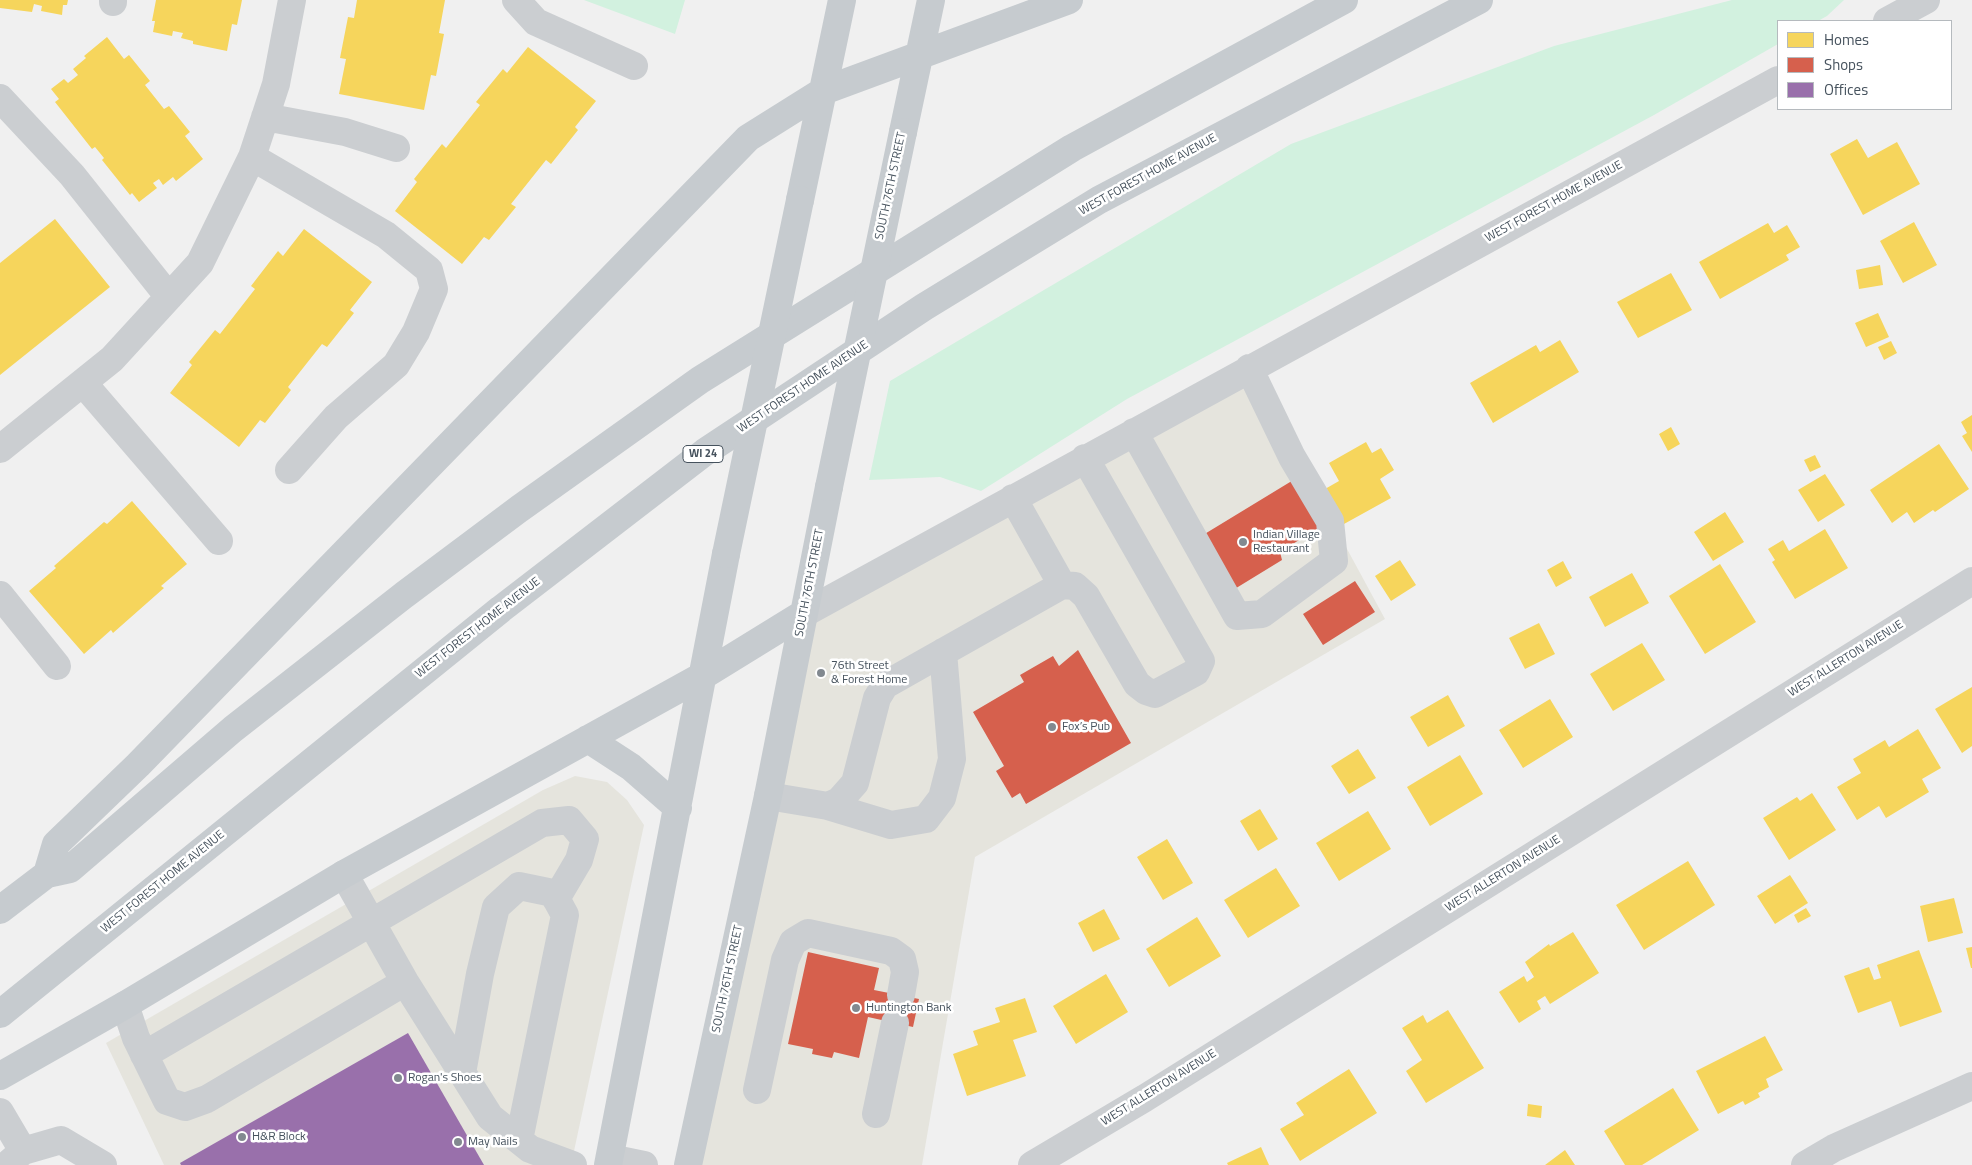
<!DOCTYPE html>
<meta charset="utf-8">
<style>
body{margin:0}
#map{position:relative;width:1972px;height:1165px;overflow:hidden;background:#f0f0f0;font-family:"Titillium Web",sans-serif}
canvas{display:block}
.legend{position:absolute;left:1777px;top:20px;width:175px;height:90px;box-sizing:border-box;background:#fff;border:1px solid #b5babe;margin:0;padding:6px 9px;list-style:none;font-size:15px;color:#46525d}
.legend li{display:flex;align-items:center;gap:10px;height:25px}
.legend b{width:25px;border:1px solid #b5babe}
</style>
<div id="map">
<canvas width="1972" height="1165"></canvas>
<ul class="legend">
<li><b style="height:14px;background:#f6d55c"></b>Homes</li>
<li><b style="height:14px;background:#d6604d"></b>Shops</li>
<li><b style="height:14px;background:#9970ab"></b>Offices</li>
</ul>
</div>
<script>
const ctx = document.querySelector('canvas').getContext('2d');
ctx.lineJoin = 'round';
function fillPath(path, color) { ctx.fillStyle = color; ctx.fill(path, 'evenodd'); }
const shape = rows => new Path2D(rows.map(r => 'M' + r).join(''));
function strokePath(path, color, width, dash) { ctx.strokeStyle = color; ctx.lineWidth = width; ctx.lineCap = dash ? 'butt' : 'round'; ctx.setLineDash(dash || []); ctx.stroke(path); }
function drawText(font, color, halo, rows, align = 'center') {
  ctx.font = font + ' "Titillium Web",sans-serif'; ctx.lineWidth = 5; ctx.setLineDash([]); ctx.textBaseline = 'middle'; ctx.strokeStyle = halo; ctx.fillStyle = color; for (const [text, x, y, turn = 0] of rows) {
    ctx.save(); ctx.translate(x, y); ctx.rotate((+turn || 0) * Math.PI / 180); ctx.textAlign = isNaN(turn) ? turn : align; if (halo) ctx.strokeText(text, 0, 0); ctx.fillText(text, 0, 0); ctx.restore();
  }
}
fillPath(shape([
 [1249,368,1385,619,975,857,922,1165,688,1165,803,614],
 [575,776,607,782,627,800,644,825,571,1165,164,1165,106,1043,543,790]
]), '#e5e4dd');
fillPath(shape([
 [584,0,685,0,675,34],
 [1732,0,1844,0,1827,16,1818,21,1778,21,1778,44,1654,115,1127,399,981,491,940,477,869,480,890,381,1291,144,1554,46]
]), '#d2f1df');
fillPath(shape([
 [0,0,68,0,67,5,63,5,62,15,41,11,42,6,34,4,32,12,0,8],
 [156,0,242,0,237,25,232,24,227,51,193,44,193,41,181,38,183,33,173,31,172,36,153,32,155,21,152,21],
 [357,0,445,0,439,33,444,34,436,76,431,75,424,110,339,94,346,59,340,58,348,17,354,18],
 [107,37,124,59,129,55,150,81,145,85,164,109,169,106,190,132,185,136,203,159,176,181,173,177,163,185,159,179,153,183,157,188,139,202,132,193,130,195,102,160,104,158,95,147,92,149,55,102,59,99,51,89,64,79,68,83,78,75,73,69,86,58,84,56],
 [528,47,596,101,575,127,578,130,551,164,546,160,511,204,516,207,489,240,484,237,462,264,395,211,417,182,414,179,442,144,446,148,480,105,476,102,503,69,507,73],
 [1857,139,1868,158,1897,142,1920,184,1863,215,1830,154],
 [55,219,110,287,0,375,0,263],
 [1914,222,1937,265,1903,283,1880,241],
 [1768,223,1774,233,1787,225,1800,247,1786,255,1789,260,1720,299,1699,262],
 [304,229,372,282,350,310,354,313,327,347,322,344,288,387,291,390,265,423,260,420,239,447,170,393,192,365,189,362,215,330,220,334,255,289,251,286,278,251,283,256],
 [1880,265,1883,285,1859,289,1856,270],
 [1671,273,1692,310,1638,338,1617,302],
 [1878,313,1889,337,1866,347,1855,323],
 [1560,340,1579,372,1493,423,1470,383,1536,345,1540,352],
 [1891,341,1897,353,1884,360,1878,347],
 [1972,415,1972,452,1962,436,1967,433,1961,422],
 [1671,427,1680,444,1668,451,1659,434],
 [1366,442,1372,453,1381,448,1394,470,1380,479,1391,498,1344,524,1325,489,1339,481,1329,463],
 [1939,444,1969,489,1935,512,1933,510,1914,523,1907,512,1892,523,1870,490],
 [1815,455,1821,467,1810,472,1804,460],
 [1825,474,1845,505,1818,522,1798,490],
 [132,501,187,564,161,586,164,588,113,633,111,630,84,654,29,591,56,568,54,566,104,522,107,524],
 [1725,512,1744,542,1713,561,1694,532],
 [1825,529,1848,568,1795,599,1772,562,1775,560,1768,549,1783,540,1789,551],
 [1400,560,1416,585,1391,601,1375,576],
 [1563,561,1572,578,1556,587,1547,570],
 [1720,564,1756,622,1705,654,1669,596],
 [1632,573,1649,603,1605,627,1589,597],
 [1539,623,1555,654,1525,669,1509,638],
 [1642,643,1665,680,1613,711,1590,674],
 [1972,687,1972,746,1962,753,1935,709],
 [1448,695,1465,726,1428,747,1410,717],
 [1550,699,1573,737,1523,768,1499,730],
 [1918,729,1941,768,1922,779,1929,792,1886,818,1879,806,1857,820,1837,787,1861,773,1853,759,1885,740,1889,747],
 [1358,749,1376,778,1349,794,1331,766],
 [1460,755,1483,794,1430,826,1407,787],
 [1812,793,1836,830,1789,860,1763,818,1797,797,1800,801],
 [1260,809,1278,839,1258,851,1240,821],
 [1368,811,1391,849,1339,881,1316,843],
 [1167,839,1193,883,1163,900,1137,857],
 [1688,861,1715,905,1644,950,1616,905],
 [1276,868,1300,906,1248,938,1224,900],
 [1790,875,1808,903,1775,924,1757,896],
 [1954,898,1963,933,1928,942,1920,906],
 [1806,908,1811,916,1798,923,1794,915],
 [1104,909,1120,939,1093,952,1078,923],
 [1197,917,1221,956,1169,987,1146,949],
 [1573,932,1599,973,1550,1004,1545,996,1537,1001,1541,1009,1519,1023,1499,992,1524,976,1527,982,1534,977,1525,962,1549,944,1550,946],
 [1972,947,1972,968,1971,968,1966,948],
 [1919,950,1942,1012,1900,1027,1891,1001,1858,1013,1844,976,1869,967,1874,980,1881,978,1877,965],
 [1106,974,1128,1012,1076,1044,1053,1006],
 [1025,998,1037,1032,1013,1040,1026,1076,967,1096,953,1054,978,1045,973,1031,1000,1022,995,1008],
 [1448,1010,1484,1068,1426,1103,1406,1071,1422,1060,1402,1028,1423,1015,1427,1023],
 [1765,1036,1783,1070,1766,1079,1769,1087,1758,1093,1760,1097,1745,1105,1743,1101,1718,1114,1696,1071],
 [1349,1069,1377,1113,1300,1161,1280,1129,1304,1115,1296,1103],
 [1673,1088,1699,1130,1642,1165,1625,1165,1604,1131],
 [1528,1104,1542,1106,1541,1118,1527,1116],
 [1261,1147,1269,1165,1228,1165,1227,1163],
 [1565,1150,1575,1165,1545,1165]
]), '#f6d55c');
fillPath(shape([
 [1295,479,1323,525,1280,552,1282,560,1233,590,1203,535],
 [1355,581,1375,612,1323,645,1303,614],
 [1078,650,1131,743,1026,804,1020,793,1012,798,996,771,1004,766,973,712,1024,682,1020,675,1053,656,1059,666],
 [808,952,879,968,874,990,919,999,913,1027,868,1017,859,1058,834,1052,832,1058,812,1054,813,1049,788,1044]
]), '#d6604d');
fillPath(shape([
 [408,1033,484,1165,181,1165,180,1163]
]), '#9970ab');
strokePath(shape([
 [516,0,536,22,634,66],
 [113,2,113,0],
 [1887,21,1926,0],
 [0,98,72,175,169,297],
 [265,117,345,132,396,148],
 [252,157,386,235,429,270,434,289,416,332,396,365,336,417,289,470],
 [83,383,219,541],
 [1134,432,1237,616,1262,614,1334,561,1330,521,1292,457,1249,368],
 [0,449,112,359,200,263,252,157,276,84,292,0],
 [1013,498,1062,585],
 [0,595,57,666],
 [803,614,1778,80],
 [768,796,828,806,839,801,855,783,877,698,885,685,1062,585,1075,586,1086,596,1137,684,1146,691,1155,694,1196,672,1201,661,1085,458],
 [828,806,891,825,926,819,942,798,952,759,943,652],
 [344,874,405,982,490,1117,530,1149,573,1165],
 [125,1005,136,1038,167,1101,185,1107,207,1099,405,982],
 [144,1055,542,823,569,820,585,839,579,860,556,899],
 [462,1073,480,974,496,907,519,886,553,893,565,915,519,1140],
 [757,1090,785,960,793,942,808,933,891,951,902,959,905,972,901,995],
 [0,1112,23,1151],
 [876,1114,895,1023],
 [610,1158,644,1165],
 [7,1165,23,1151,61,1140,103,1165],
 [1032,1165,1145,1098,1972,581],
 [1805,1165,1834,1148,1972,1086]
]), '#cbced1', 28);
strokePath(shape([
 [903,132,931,0],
 [800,200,842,0],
 [588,739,631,767,678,808],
 [47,874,56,844,138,765,748,138,823,91,1069,0],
 [0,910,47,874,70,869,233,729,404,595,519,509,700,380,1072,148,1344,0],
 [0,1014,501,609,705,452,924,307,1099,200,1479,0],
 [0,1076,125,1005,344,874,704,675,803,614],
 [608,1165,726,554],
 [688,1165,768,796,829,487]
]), '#c6cbcf', 28);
strokePath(shape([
 [829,487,903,132],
 [726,554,800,200]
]), '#c6cbcf', 28);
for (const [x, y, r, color] of [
 [1243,542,5,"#828990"],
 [821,673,5,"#828990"],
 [1052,727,5,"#828990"],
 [856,1008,5,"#828990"],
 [398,1078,5,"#828990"],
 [242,1137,5,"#828990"],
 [458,1142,5,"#828990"]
]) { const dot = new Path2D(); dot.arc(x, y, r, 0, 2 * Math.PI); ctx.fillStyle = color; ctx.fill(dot); strokePath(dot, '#fff', 2); }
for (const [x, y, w] of [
 [703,454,40]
]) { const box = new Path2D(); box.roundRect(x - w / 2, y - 8.5, w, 17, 4); ctx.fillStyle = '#fff'; ctx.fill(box); strokePath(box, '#46525d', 1); }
drawText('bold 11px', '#46525d', null, [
 ["WI 24",703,454]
]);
drawText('12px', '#46525d', '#fff', [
 ["WEST FOREST HOME AVENUE",1148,175,-29],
 ["SOUTH 76TH STREET",891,186,-78],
 ["WEST FOREST HOME AVENUE",1554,202,-29],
 ["WEST FOREST HOME AVENUE",803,387,-34],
 ["SOUTH 76TH STREET",810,583,-79],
 ["WEST FOREST HOME AVENUE",478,628,-38],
 ["WEST ALLERTON AVENUE",1846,659,-32],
 ["WEST ALLERTON AVENUE",1503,874,-32],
 ["WEST FOREST HOME AVENUE",163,882,-39],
 ["SOUTH 76TH STREET",728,979,-78],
 ["WEST ALLERTON AVENUE",1159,1088,-32]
]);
drawText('12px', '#46525d', '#fff', [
 ["Indian Village",1253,535],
 ["Restaurant",1253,549],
 ["76th Street",831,666],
 ["& Forest Home",831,680],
 ["Fox’s Pub",1062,727],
 ["Huntington Bank",866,1008],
 ["Rogan's Shoes",408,1078],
 ["H&R Block",252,1137],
 ["May Nails",468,1142]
], 'left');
</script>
